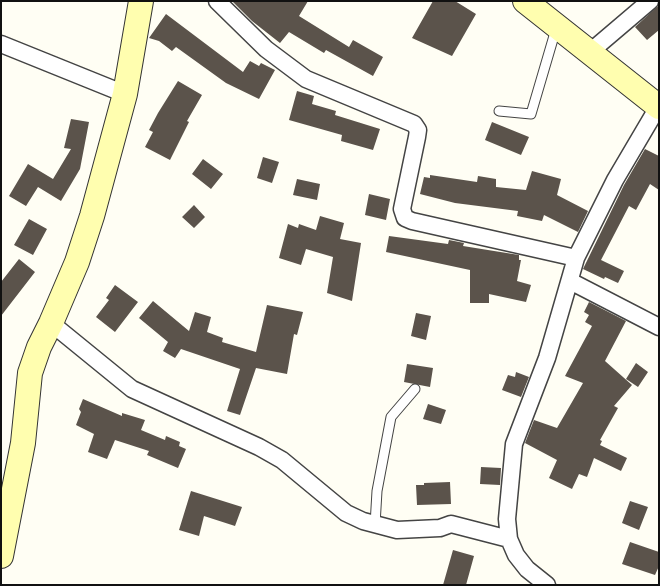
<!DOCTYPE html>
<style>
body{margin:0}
#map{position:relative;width:660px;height:586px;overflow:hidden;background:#fffef4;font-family:Georgia,serif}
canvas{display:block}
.frame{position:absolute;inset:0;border:2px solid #111;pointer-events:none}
</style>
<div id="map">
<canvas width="660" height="586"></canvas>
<div class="frame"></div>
</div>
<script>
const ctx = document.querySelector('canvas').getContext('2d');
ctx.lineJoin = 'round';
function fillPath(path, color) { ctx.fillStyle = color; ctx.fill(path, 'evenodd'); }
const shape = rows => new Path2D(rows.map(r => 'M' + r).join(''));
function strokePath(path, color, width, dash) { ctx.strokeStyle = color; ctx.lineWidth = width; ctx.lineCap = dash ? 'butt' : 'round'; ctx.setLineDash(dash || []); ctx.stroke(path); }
fillPath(shape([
 [232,1,308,1,299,16,349,47,353,40,383,57,373,76,326,50,324,53,289,32,280,43,252,21],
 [433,1,455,1,476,14,452,56,412,38],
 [659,5,659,30,647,40,635,27],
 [166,14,243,72,250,61,259,66,261,63,275,70,259,99,226,83,176,47,172,51,159,41,149,38],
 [178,81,202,95,187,121,189,122,170,160,145,147,153,132,149,130,158,113],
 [297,91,314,96,312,104,336,111,335,115,380,129,373,150,341,141,342,135,289,120],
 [71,119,89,122,80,169,61,201,38,187,26,206,9,196,28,164,53,179,71,149,64,148],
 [492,122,529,137,521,155,485,140],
 [645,149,659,156,659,190,650,184,636,210,629,206,601,260,624,271,618,283,605,277,604,279,583,269,624,185],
 [263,157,279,162,272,183,257,178],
 [203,159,223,174,211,189,192,174],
 [532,171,561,179,557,195,588,211,578,232,544,215,542,221,517,216,518,211,455,203,420,194,424,177,430,178,430,175,477,182,478,176,496,179,496,187,526,190],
 [297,179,320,184,317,200,293,195],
 [369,194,390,199,386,220,365,215],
 [194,205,205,217,194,228,182,217],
 [320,216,344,223,340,239,361,243,352,301,327,293,333,257,306,249,301,265,279,258,288,224,298,228,299,224,316,230],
 [29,219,47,229,33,255,14,245],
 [389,236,448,244,449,240,464,243,463,246,519,255,519,260,521,260,517,281,531,285,526,302,489,294,489,303,470,303,470,270,386,252],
 [19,259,35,272,1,316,1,282],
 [115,285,138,302,115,332,96,317,109,300,106,298],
 [153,301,189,331,195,312,211,317,207,332,223,338,222,342,256,352,267,305,303,312,297,335,294,334,287,374,256,368,240,415,227,411,240,369,181,349,175,358,163,351,168,342,139,318],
 [589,302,626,321,605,361,632,385,614,406,618,408,600,440,602,441,600,445,627,458,621,471,594,458,587,477,579,474,572,489,549,478,557,460,525,443,534,420,557,428,583,383,565,376,592,326,585,322,589,315,584,312],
 [416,313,431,316,426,340,411,336],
 [636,363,648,372,638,387,626,379],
 [407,364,433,368,430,387,404,382],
 [516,372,529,377,521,397,502,390,508,375,515,377],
 [83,399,122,416,122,413,145,420,141,430,165,440,166,436,180,442,179,446,186,449,178,468,147,455,149,451,115,440,107,459,88,452,94,434,76,425,81,412,79,409],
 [428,404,446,410,441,424,423,419],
 [481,467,501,468,500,485,480,484],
 [450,482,451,504,417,505,416,485,424,485,424,483],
 [191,491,242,507,235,526,204,516,199,536,179,530],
 [630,501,648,507,639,530,622,523],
 [630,542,659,552,659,566,655,575,622,564],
 [453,550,474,556,466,585,443,585]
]), '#5b534b');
const lane = shape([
 [499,111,531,114,556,29],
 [375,525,377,491,391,417,415,389]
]);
const street = shape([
 [217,1,266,49,306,79,414,124,418,130,417,137,402,209,405,218,412,221,576,258],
 [1,44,125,94],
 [590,52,650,1],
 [570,281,659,327],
 [51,323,132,389,259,447,282,460,346,513,363,521,397,530,440,528,451,524,509,539],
 [547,585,527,569,516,555,509,539,507,519,514,444,547,358,576,258,615,180,658,107]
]);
const secondary = shape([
 [525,1,659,107],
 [1,556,23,443,30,373,39,347,51,323,77,262,92,216,125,94,141,1]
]);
strokePath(lane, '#444', 11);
strokePath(street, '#444', 19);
strokePath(secondary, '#333', 26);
strokePath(lane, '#fff', 9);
strokePath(street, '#fff', 16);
strokePath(secondary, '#fffeaf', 24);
</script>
